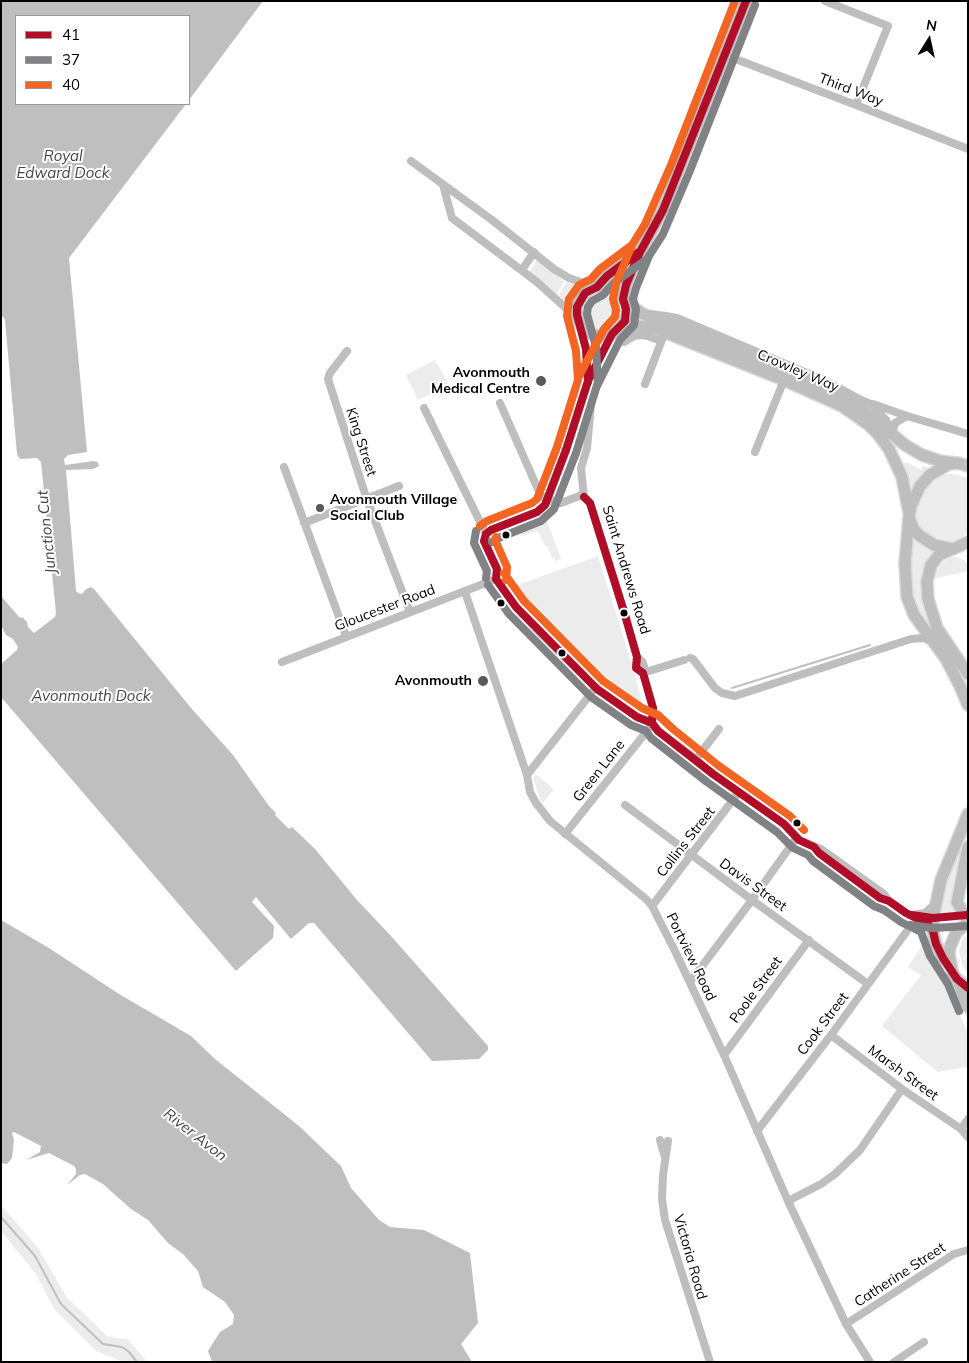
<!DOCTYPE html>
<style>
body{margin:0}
#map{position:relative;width:969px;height:1363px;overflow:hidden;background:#fff;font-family:Mulish,sans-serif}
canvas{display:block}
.frame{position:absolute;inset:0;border:2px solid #000;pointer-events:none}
.legend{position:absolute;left:15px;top:15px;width:175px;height:90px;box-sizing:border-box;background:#fff;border:1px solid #999;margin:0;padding:6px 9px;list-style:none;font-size:15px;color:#000}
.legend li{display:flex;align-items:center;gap:10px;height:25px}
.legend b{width:25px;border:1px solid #999}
.north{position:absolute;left:904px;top:15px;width:50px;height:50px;-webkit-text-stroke:4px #fff;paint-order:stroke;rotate:10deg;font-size:14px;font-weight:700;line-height:20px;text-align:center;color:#000}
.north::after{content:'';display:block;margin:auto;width:18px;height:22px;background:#000;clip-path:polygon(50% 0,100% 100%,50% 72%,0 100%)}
</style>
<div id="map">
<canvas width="969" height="1363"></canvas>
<div class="frame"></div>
<ul class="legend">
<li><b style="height:6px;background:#b10d28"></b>41</li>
<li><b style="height:6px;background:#808285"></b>37</li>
<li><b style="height:6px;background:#f26522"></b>40</li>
</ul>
<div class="north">N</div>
</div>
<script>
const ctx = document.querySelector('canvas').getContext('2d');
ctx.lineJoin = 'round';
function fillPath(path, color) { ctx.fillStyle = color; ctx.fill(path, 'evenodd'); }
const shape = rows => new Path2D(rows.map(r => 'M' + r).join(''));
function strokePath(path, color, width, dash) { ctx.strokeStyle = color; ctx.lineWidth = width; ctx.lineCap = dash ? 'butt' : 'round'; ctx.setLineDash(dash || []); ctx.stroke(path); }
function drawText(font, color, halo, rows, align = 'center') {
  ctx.font = font + ' Mulish,sans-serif'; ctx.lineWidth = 4; ctx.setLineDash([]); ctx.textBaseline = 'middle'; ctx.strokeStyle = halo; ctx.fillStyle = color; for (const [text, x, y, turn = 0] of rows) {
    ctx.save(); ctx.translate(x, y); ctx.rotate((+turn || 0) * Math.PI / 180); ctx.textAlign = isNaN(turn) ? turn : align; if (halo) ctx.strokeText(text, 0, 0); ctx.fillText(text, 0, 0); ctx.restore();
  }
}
fillPath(shape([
 [537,260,564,281,557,294,529,272],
 [566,282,580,286,571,296,568,306,559,295],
 '583 312a19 19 0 1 1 38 0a19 19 0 1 1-38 0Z',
 [435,360,449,385,418,400,406,375],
 [907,462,921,470,923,465,928,468,911,489,902,463],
 [946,474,955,474,968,478,968,533,958,540,951,542,943,541,930,535,920,527,916,514,924,490,933,480],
 [546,518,561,559,555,561,554,558,552,558,548,546,546,547,538,531,523,536,520,534,499,542,506,560,508,561,505,564,494,538],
 [911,539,934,553,923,588,968,683,968,695,922,620,913,599,909,575],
 [598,556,634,671,641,699,641,703,638,705,635,705,609,685,574,655,537,616,515,586],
 [950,557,956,557,968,562,968,571,933,579,938,565],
 [536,774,554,789,542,804,533,778],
 [968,824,968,837,961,856,959,914,938,916,941,894],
 [965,936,968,937,968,974,962,965,959,951,962,940],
 [923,944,960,1015,968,1033,968,1072,966,1067,938,1072,882,1026,921,975,908,967],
 [1,1205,38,1248,67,1298,92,1321,108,1337,128,1339,147,1362,123,1362,96,1351,54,1309,36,1274,1,1231]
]), '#ececec');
fillPath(shape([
 [1,1,263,1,189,100,189,16,16,16,16,104,186,104,69,258,87,452,68,455,64,459,65,465,93,461,98,462,99,466,93,469,66,470,76,591,78,593,82,594,86,589,91,587,94,589,191,708,233,755,269,806,276,813,275,815,289,829,292,827,315,849,357,900,391,936,488,1046,488,1050,479,1059,432,1061,314,923,309,923,291,939,256,897,252,902,274,926,273,938,236,971,1,697,1,664,17,650,18,647,13,639,6,635,1,625,1,596,20,618,22,617,27,622,28,627,34,633,55,617,56,613,41,462,37,458,21,459,19,458,17,454,5,320,1,314],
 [1,920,49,948,119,994,191,1036,215,1059,299,1126,341,1166,351,1188,379,1220,390,1227,424,1230,470,1253,478,1323,461,1344,472,1362,212,1362,208,1351,220,1332,233,1324,234,1315,225,1302,203,1287,198,1271,183,1254,168,1243,148,1220,131,1209,103,1184,85,1174,80,1175,67,1185,76,1174,76,1169,74,1166,49,1153,26,1160,40,1152,41,1146,14,1132,12,1133,14,1140,12,1158,7,1164,1,1163]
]), '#bfbfbf');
strokePath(shape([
 [732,688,870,645],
 [1,1217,35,1256,61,1304,103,1344,122,1347,128,1351,137,1362]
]), '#bfbfbf', 2);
const highway = shape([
 '577 311a25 25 0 1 1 50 0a25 25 0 1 1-50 0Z',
 [597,287,607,276,640,252],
 [623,299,626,285,640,252,663,210,746,1],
 [624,301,643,314,837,394,859,407,905,445,922,455,940,461,954,463],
 [618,330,639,326,654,328,784,380,842,406,869,425,878,434,889,449,902,477,909,513],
 [968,466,958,463,949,464,930,475,920,486,911,506,909,517,914,530,920,536,934,545,953,549,968,542],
 [909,517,905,563,907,597,914,615,946,659,960,686,968,705],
 [952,549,939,555,931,565,927,581,928,599,937,628,968,674],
 [968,847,957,902,962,911,968,916],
 [968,922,956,933,950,947,949,955,953,974,957,979,968,988],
 [951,967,943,958,936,944,933,931,933,918,941,880,968,814],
 [958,981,968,1007]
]);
strokePath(highway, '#dbdbdb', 14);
strokePath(shape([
 [825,1,888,26,856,105],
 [725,55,856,105,968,149],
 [411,161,492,220,554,269,569,278,595,287],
 [443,185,452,218,537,282,578,319],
 [522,270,534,252],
 [650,314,666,316,677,318,828,382,861,400,871,404,886,420,892,433],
 [579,322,586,349,588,379],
 [624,342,634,336,640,335,648,336,661,341],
 [347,351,330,373,328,379,367,500,410,612],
 [645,384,665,332],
 [500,403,540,494,547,500,561,503,579,496,584,497],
 [873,404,907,416,968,434],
 [591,405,587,448,581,468,584,497,590,503,625,615,637,657,636,668,643,673],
 [424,408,486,534,484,541,497,569,496,579],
 [892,433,895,423,907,416],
 [755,452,784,380],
 [284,467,346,636],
 [304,523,399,486],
 [486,534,491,530,537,512,545,505,566,450,588,381,612,334],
 [496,579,516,607,540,633,597,689,637,717,652,723,658,731,692,756,713,774,784,824,799,840,821,849,884,894,889,901],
 [465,592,527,775,530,792,536,803,550,821,646,899,652,906,675,951,724,1055,788,1201,846,1324,870,1362],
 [690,658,693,659,715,688,722,693,735,696,911,639,923,638,932,641],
 [282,662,496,579],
 [643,673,684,660],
 [696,759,719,729],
 [527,775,596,687],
 [625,805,752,900,868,984],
 [565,834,647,731,652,723,653,708,643,673,644,666,642,661,637,657],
 [822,855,880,898,889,901,906,913,928,924,933,931],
 [652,906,739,792],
 [912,915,925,913,935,904],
 [690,982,752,900,797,837],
 [831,1035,902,1089,961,1129],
 [724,1055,809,940],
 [968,1119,961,1129,968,1137],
 [757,1131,831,1035,907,931],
 [660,1140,665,1157],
 [668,1141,663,1175,662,1199,665,1220,710,1362],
 [788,1201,821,1184,835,1174,860,1150,902,1089],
 [846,1324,954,1254,968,1250],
 [894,1362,924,1342]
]), '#bebebe', 8);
strokePath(highway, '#bebebe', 11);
strokePath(shape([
 [597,287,607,276,639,252],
 [588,382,586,349,577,315,577,307,585,293,597,287],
 [584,497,590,503,625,615,637,657,636,668,643,673,653,708,652,723],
 [486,534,491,530,537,512,545,505,566,450,588,381,612,334,625,321,626,309,623,299,626,285,640,252,663,210,746,1],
 [486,534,484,541,497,569,496,579],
 [496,579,516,607,597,689,637,717,652,723,658,731,713,774,784,824,799,840,814,847,819,853,880,898,889,901,906,913,928,924,933,931,936,944,943,958,957,979,968,988],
 [911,915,933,918,967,915]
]), '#b10d28', 8);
strokePath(shape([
 [597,386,620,340,634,325,636,309,633,299,636,288,649,256],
 [476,531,474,543,487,571,486,578],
 [492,542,496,539,541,521,554,509,576,453,598,382,596,347,587,314,588,307,592,301,603,295,614,283,647,259,663,234,689,173,755,5],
 [488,585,509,614,591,697,631,725,646,731,651,738,707,782,777,832,793,848,808,855,813,861,874,906,884,910,901,922,921,932,930,956,948,984,959,1011],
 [910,925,933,928,968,926]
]), '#808285', 8);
strokePath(shape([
 [579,376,604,329,615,317,616,310,613,299,616,283,631,248],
 [480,526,487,521,532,503,537,499,557,447,578,380,576,351,567,316,569,299,579,285,591,279,600,269,632,245,645,224,671,165,735,1],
 [496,537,495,540,507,567,506,580],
 [504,573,524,601,603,681,642,708,658,715,673,729,719,766,790,816,804,830]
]), '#f26522', 8);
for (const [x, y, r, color] of [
 [541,381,6,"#595959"],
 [320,508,5,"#595959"],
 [506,535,4.5,"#000"],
 [501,603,4.5,"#000"],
 [624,613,4.5,"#000"],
 [562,653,4.5,"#000"],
 [483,681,6,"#595959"],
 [797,823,4.5,"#000"]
]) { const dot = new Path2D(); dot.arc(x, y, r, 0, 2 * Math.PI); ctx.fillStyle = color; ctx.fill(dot); strokePath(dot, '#fff', 2); }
drawText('14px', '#000', '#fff', [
 ["Third Way",851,90,21],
 ["Crowley Way",798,371,23],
 ["King Street",361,442,72],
 ["Saint Andrews Road",626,570,73],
 ["Gloucester Road",385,608,-21],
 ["Green Lane",599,771,-52],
 ["Collins Street",686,842,-52],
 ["Davis Street",753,885,36],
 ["Portview Road",691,957,64],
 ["Poole Street",756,990,-54],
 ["Cook Street",823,1024,-53],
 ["Marsh Street",903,1073,36],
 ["Victoria Road",690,1257,74],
 ["Catherine Street",900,1275,-33]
]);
drawText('bold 14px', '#000', '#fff', [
 ["Avonmouth",530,373],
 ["Medical Centre",530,389],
 ["Avonmouth Village",330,500,"left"],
 ["Social Club",330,516,"left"],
 ["Avonmouth",472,681]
], 'right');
drawText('italic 15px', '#444', '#fff', [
 ["Royal",63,156],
 ["Edward Dock",63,173],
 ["Junction Cut",47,532,-96],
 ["Avonmouth Dock",91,696],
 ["River Avon",195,1135,38]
]);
</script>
